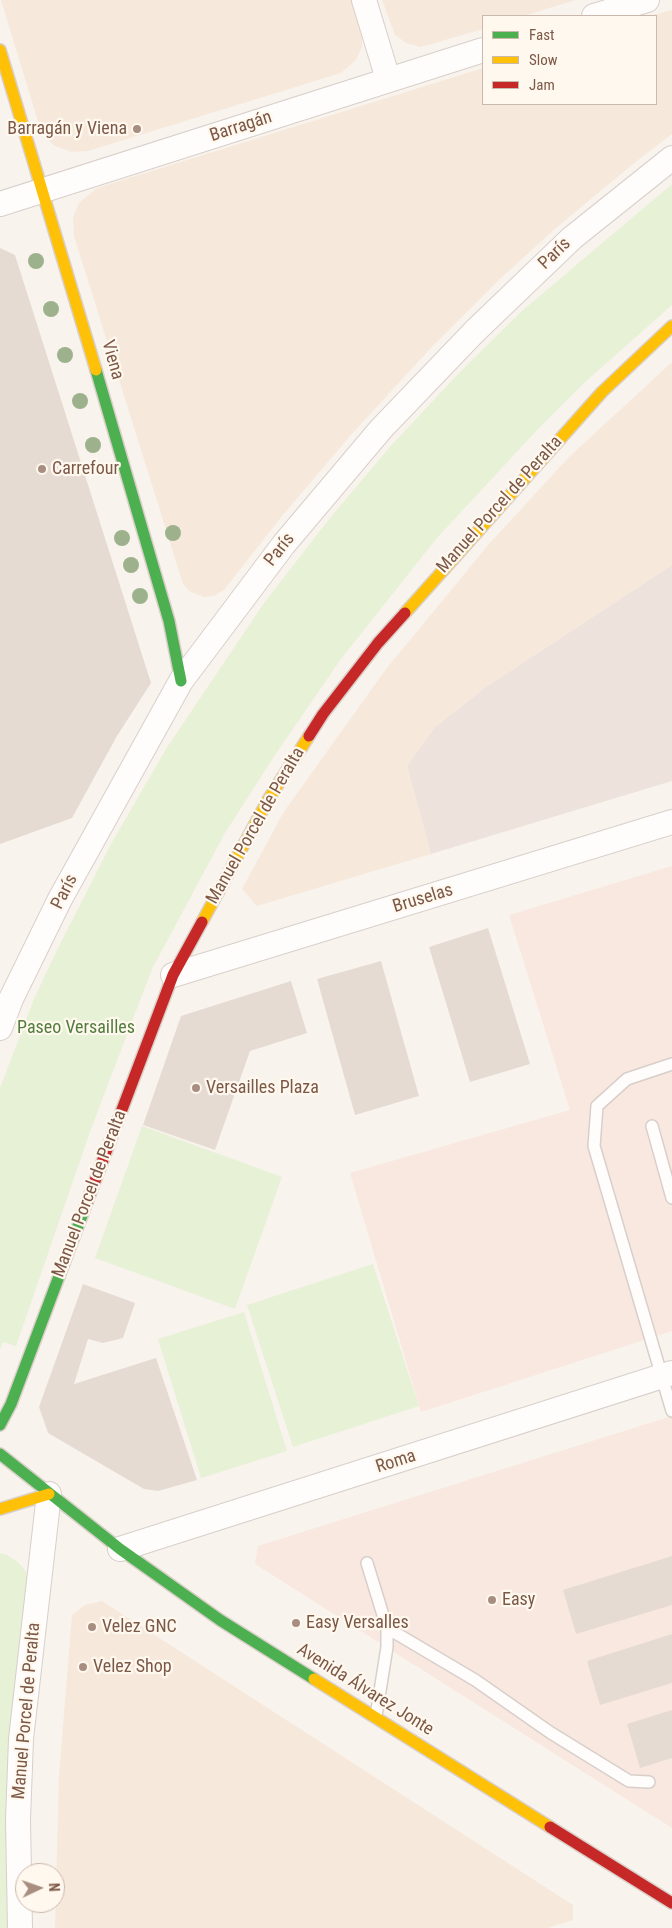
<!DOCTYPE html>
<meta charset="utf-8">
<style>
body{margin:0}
#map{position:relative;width:672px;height:1928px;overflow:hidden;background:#f9f3ed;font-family:"Roboto Condensed",sans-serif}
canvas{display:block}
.legend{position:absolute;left:482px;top:15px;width:175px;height:90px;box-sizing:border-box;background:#fff8ef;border:1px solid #cbb8ac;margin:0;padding:6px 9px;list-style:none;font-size:15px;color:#7c5847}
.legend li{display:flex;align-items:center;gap:10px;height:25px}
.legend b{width:25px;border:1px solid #cbb8ac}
.north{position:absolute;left:15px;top:1863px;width:50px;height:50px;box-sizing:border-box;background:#fff8ef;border:1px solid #cbb8ac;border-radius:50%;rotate:87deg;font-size:14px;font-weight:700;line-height:20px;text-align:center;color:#7c5847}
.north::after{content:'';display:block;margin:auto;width:18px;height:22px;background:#a88e81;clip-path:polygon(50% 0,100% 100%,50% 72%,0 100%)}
</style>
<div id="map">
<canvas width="672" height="1928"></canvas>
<ul class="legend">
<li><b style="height:6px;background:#4caf50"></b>Fast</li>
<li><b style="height:6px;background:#ffc107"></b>Slow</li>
<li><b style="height:6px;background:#c62828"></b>Jam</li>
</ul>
<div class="north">N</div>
</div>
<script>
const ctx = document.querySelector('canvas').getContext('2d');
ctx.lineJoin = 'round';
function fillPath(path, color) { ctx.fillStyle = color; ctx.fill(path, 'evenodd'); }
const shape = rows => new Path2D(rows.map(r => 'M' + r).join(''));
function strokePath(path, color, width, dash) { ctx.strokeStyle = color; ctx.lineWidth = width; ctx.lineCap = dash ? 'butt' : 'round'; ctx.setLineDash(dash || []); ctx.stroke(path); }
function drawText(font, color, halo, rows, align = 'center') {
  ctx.font = font + ' "Roboto Condensed",sans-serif'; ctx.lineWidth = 4.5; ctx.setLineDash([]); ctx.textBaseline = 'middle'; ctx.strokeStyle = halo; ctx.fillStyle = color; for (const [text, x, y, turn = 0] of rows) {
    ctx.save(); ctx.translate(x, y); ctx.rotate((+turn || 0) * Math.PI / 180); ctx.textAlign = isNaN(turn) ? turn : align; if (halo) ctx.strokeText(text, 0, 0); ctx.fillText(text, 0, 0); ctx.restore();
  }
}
fillPath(shape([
 [1,0,353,0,362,30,362,47,356,60,341,73,88,151,72,152,55,146,44,136,40,128],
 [382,0,576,0,523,16,483,16,483,29,421,47,406,43,395,35],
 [672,10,672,134,633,164,556,228,501,278,428,351,350,436,282,516,224,590,214,596,204,597,189,591,183,584,74,236,73,217,79,203,97,188,483,68,483,104,656,104,656,16,650,16],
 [672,362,672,565,486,687,435,727,407,766,431,854,257,906,242,889,283,813,386,669,489,544,569,457],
 [102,1601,573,1905,573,1920,548,1928,55,1928,59,1775,72,1615,85,1605]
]), '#f6e9dc');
fillPath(shape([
 [672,866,672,1331,421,1412,350,1173,570,1110,509,915],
 [672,1416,672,1828,255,1564,258,1546]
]), '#f9e8e0');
fillPath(shape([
 [672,565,672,781,431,854,407,766,435,727,486,687]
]), '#ede3dc');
fillPath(shape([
 [672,184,672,305,584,383,539,428,436,539,341,659,275,755,225,833,152,969,91,1129,16,1346,3,1342,0,1349,0,1088,34,999,57,950,111,844,166,749,264,603,330,518,389,448,458,374,523,310],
 [142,1126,282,1177,235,1309,95,1258],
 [373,1264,419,1406,293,1447,247,1305],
 [244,1312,287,1451,201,1478,158,1339],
 [0,1553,7,1555,19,1563,26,1572,28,1582,14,1928,0,1928]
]), '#e6f1d6');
fillPath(shape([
 [0,248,15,255,151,683,117,736,72,818,0,844],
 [488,928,530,1064,470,1082,429,947],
 [381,961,419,1096,355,1115,317,979],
 [291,981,307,1033,250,1051,215,1150,143,1125,181,1016],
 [83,1284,135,1303,123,1338,103,1343,88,1339,74,1384,156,1358,197,1480,158,1491,144,1489,48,1433,39,1407],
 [672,1556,672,1605,576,1634,563,1590],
 [672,1634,672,1683,600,1705,587,1661],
 [672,1710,672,1758,640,1768,627,1724]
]), '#e6dbd3');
const lane = shape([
 [672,1064,627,1079,597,1106,594,1146,672,1411],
 [652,1126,672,1198],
 [367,1563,387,1628,475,1680,551,1733,629,1781,649,1782],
 [376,1716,387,1647,387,1628]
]);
const street = shape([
 [364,0,388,79],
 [594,16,647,0],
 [0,204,483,50],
 [173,975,672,822],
 [0,1028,11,999,60,899,181,681,284,544,381,429,475,331,572,238,672,158],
 [120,1549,672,1373],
 [20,1928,18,1820,21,1739,49,1494]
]);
const fast = shape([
 [96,370,169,621,181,681],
 [0,1425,11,1404,87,1202],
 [0,1454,120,1549,220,1620,314,1679]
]);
const slow = shape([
 [0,50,96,370],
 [405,613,602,392,672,326],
 [202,922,268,800,309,736],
 [0,1509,49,1494],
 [314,1679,550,1827]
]);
const jam = shape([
 [309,736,323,714,378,643,405,613],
 [87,1202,173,975,202,922],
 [550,1827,672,1903]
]);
strokePath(lane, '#d8cfca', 14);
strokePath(street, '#d8cfca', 26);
strokePath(fast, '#d9cfc8', 14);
strokePath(slow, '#d9cfc8', 14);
strokePath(jam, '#d9cfc8', 14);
strokePath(lane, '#fefdfc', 11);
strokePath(street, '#fefdfc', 24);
strokePath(fast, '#4caf50', 11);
strokePath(slow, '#ffc107', 11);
strokePath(jam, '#c62828', 11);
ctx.fillStyle = '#9db28c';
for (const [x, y] of [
 [36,261],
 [51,309],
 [65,355],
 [80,401],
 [93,445],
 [173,533],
 [122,538],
 [131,565],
 [140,596]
]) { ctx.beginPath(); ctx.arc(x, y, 8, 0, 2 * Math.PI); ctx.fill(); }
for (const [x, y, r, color] of [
 [137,129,5,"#a88e81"],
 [42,469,5,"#a88e81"],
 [196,1088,5,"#a88e81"],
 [492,1600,5,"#a88e81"],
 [296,1623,5,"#a88e81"],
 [92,1627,5,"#a88e81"],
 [83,1667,5,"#a88e81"]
]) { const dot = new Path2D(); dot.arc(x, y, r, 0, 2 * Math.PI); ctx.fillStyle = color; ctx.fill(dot); strokePath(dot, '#fff8ef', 2); }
drawText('18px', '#7c5847', '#fff8ef', [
 ["Barragán",241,127,-18],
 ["París",555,254,-44],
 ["Viena",112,360,74],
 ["Manuel Porcel de Peralta",500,505,-48],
 ["París",280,550,-52],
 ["Manuel Porcel de Peralta",256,826,-60],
 ["París",65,892,-63],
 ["Bruselas",423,899,-17],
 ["Manuel Porcel de Peralta",90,1194,-69],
 ["Roma",396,1462,-18],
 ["Avenida Álvarez Jonte",365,1690,32],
 ["Manuel Porcel de Peralta",27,1711,-85]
]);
drawText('18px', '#7c5847', '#fff8ef', [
 ["Barragán y Viena",127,129,"right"],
 ["Carrefour",52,469],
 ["Versailles Plaza",206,1088],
 ["Easy",502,1600],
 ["Easy Versalles",306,1623],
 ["Velez GNC",102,1627],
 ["Velez Shop",93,1667]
], 'left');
drawText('18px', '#517d3c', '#fff8ef', [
 ["Paseo Versailles",76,1028]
]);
</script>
